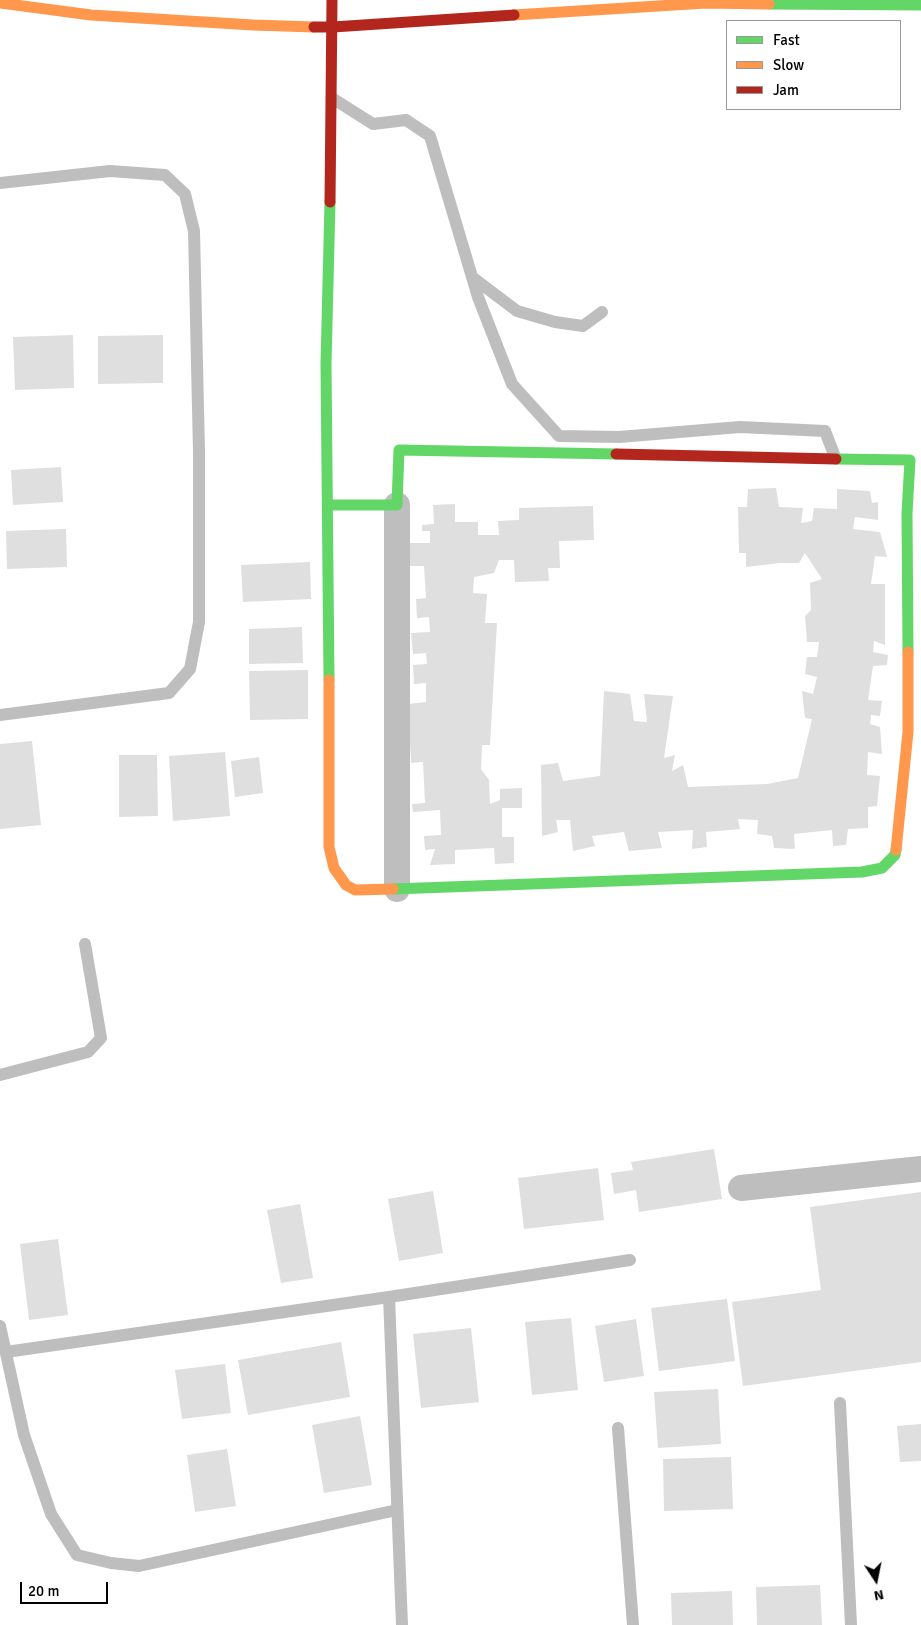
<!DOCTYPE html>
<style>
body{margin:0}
#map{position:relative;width:921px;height:1625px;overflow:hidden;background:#fff;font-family:Signika,sans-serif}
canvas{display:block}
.legend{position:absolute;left:726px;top:20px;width:175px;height:90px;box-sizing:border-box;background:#fff;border:1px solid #999;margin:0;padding:6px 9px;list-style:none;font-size:15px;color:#000}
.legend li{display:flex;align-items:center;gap:10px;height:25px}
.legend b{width:25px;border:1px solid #999}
.north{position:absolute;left:851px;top:1555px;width:50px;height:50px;-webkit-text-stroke:4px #fff;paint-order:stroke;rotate:169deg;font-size:14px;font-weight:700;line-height:20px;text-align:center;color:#000}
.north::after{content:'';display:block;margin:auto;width:18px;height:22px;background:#000;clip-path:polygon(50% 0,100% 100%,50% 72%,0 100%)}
.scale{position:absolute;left:20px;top:1582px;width:88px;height:22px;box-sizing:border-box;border:2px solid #000;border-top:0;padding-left:6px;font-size:15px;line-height:18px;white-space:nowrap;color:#000;-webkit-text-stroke:4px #fff;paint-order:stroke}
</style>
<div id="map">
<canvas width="921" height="1625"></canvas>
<ul class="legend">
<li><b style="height:6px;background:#63d668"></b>Fast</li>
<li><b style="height:6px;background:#ff974d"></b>Slow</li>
<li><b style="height:6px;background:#b3261e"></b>Jam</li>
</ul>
<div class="north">N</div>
<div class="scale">20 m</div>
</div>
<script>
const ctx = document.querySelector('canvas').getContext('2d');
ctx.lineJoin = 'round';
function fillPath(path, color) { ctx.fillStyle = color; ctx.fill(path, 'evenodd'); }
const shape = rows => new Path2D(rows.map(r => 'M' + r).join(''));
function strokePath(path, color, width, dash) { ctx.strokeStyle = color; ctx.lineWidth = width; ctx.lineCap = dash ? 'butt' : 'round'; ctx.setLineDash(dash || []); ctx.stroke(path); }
fillPath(shape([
 [73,335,74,388,15,390,13,337],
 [163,335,163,383,98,384,98,336],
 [61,467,63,502,13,505,11,470],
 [776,488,779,507,803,508,801,523,812,521,814,508,837,509,837,489,870,491,872,503,878,502,878,520,855,517,853,529,880,532,887,557,875,556,871,584,885,584,885,645,874,641,873,652,888,655,887,665,873,666,868,700,882,701,880,716,871,715,870,724,880,727,882,754,868,752,867,775,880,776,877,806,868,807,868,828,848,829,846,845,833,846,832,830,794,834,795,849,774,848,772,836,757,834,758,820,738,819,740,829,706,832,707,847,692,849,693,830,658,832,662,848,629,851,624,832,592,836,595,846,573,851,570,820,556,820,558,832,542,836,541,765,558,763,563,781,600,776,604,691,630,694,634,721,647,722,644,694,673,696,664,758,675,755,672,771,683,765,688,787,767,784,798,778,812,719,805,718,802,691,813,694,817,677,805,674,807,657,817,657,819,642,807,642,805,616,811,610,810,583,822,579,805,553,799,563,780,563,746,567,746,553,739,553,738,507,747,507,748,489],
 [455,504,455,522,478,522,478,535,499,535,498,521,519,520,519,508,593,506,594,540,559,541,560,568,548,568,549,581,515,582,514,560,499,560,494,573,474,577,473,593,487,594,485,623,497,623,490,745,482,745,481,769,489,780,490,804,500,800,500,789,522,788,522,808,502,808,502,837,514,837,514,863,495,864,494,848,455,850,455,864,430,865,435,849,425,850,424,836,441,835,440,810,413,812,412,804,425,803,423,762,411,763,408,704,426,702,426,683,414,684,413,665,427,664,426,653,413,654,411,633,430,632,429,617,417,618,416,599,426,598,424,566,410,566,409,543,430,543,430,531,422,531,422,525,434,524,433,505],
 [66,529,67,567,7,569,6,531],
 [310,562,311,599,243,602,241,565],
 [302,627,303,663,249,664,249,629],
 [308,670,308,719,250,720,249,671],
 [32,741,41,825,0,829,0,744],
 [225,752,230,816,173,821,169,756],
 [119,755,157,755,158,816,119,817],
 [259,757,263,793,235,797,231,761],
 [714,1149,722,1199,639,1212,636,1190,614,1194,611,1173,633,1170,631,1162],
 [598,1168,604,1220,524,1229,518,1178],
 [433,1191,443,1253,399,1261,388,1199],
 [921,1192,921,1362,743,1386,732,1302,821,1290,810,1207],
 [300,1204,313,1278,281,1283,267,1210],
 [58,1239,68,1315,29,1320,20,1244],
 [727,1299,735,1361,659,1371,651,1308],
 [571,1318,578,1390,532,1395,525,1322],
 [636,1319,644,1376,604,1382,595,1326],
 [471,1328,479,1402,421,1408,413,1334],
 [341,1342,350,1397,248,1415,238,1360],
 [225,1364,231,1413,182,1419,175,1370],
 [718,1389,721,1444,658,1448,654,1392],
 [360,1416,372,1485,324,1493,312,1425],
 [921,1424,921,1461,900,1462,897,1426],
 [227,1449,236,1506,195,1512,187,1455],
 [731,1457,733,1509,664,1511,663,1459],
 [820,1585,822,1625,757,1625,756,1587],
 [732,1591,733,1625,672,1625,671,1593]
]), '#dfdfdf');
strokePath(shape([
 [332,98,373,124,406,120,430,136,478,297,512,384,559,436,619,437,740,427,825,431,835,457],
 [0,183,110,171,165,175,185,194,194,231,199,452,199,622,190,669,169,693,0,715],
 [472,277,517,311,555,322,583,326,602,312],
 [0,1075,88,1052,101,1038,85,944],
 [389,1297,402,1625],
 [0,1326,24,1435,51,1514,77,1555,111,1563,139,1566,397,1510],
 [6,1352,389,1297,630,1260],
 [840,1403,851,1625],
 [618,1428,633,1625]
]), '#bebebe', 12);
strokePath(shape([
 [397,889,397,505],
 [741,1188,921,1169]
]), '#bebebe', 26);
strokePath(shape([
 [769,4,921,5],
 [836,459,910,460,907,513,908,652],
 [328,505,397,505,399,450,616,454],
 [329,680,326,364,330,202],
 [393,889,862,872,882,868,895,855,896,850]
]), '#63d668', 11);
strokePath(shape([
 [0,3,91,15,253,25,314,27],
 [514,15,706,3,769,4],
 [329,680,329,847,334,868,346,885,355,890,393,889],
 [896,850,908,732,908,652]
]), '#ff974d', 11);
strokePath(shape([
 [314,27,333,27,514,15],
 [330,202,332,0],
 [616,454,836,459]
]), '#b3261e', 11);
</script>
